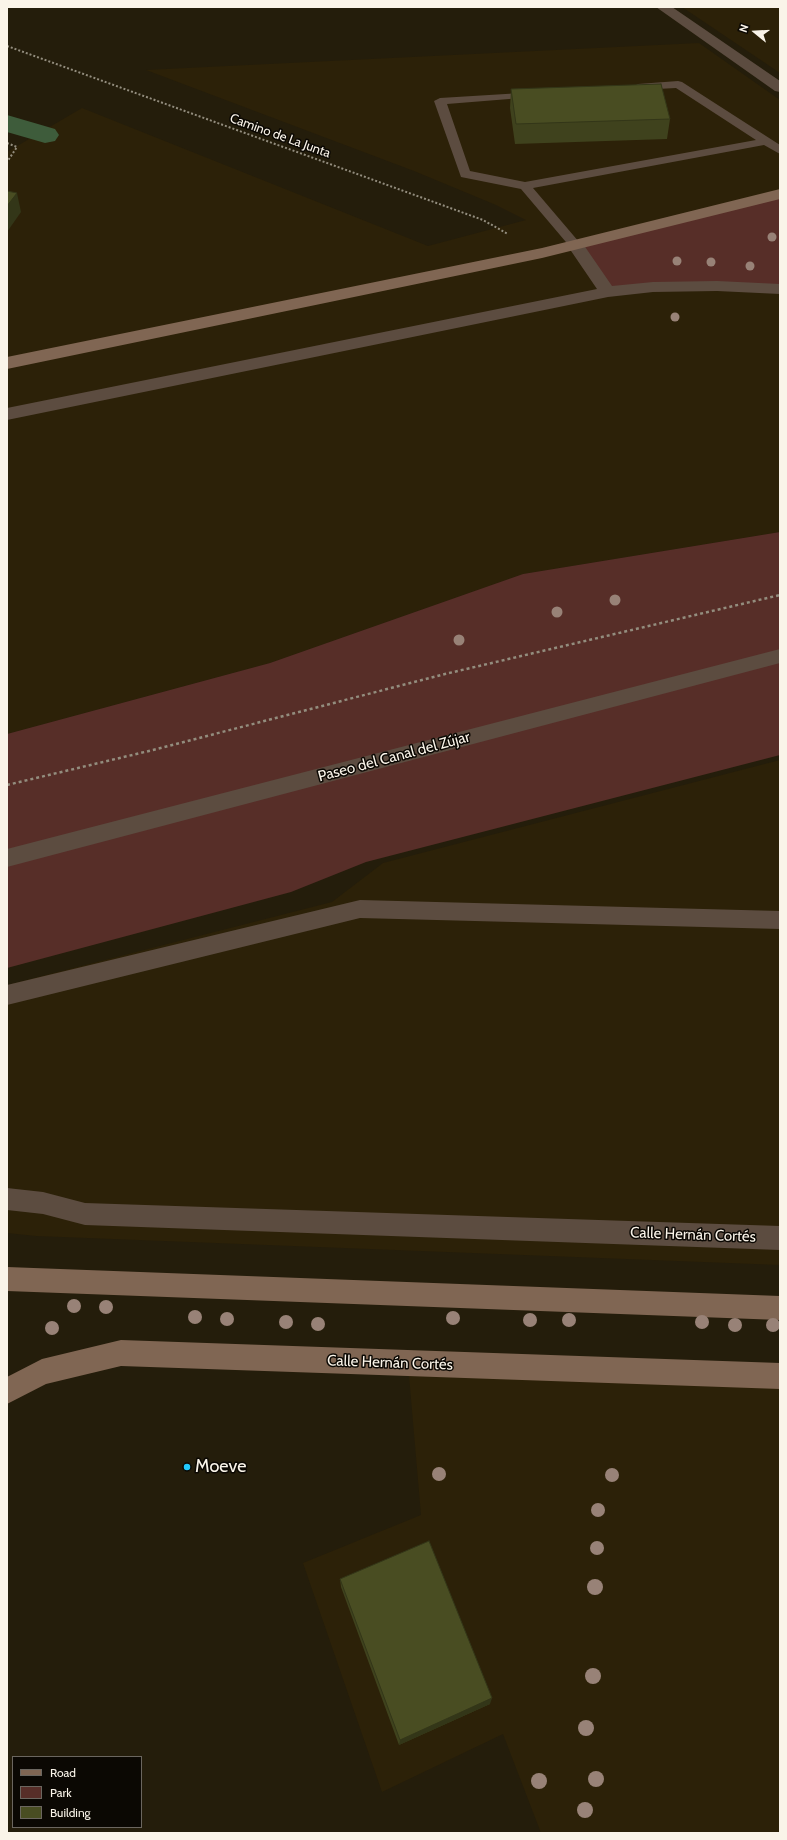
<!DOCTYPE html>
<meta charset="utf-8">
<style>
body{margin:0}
#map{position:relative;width:787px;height:1840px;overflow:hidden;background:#241d0b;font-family:Cabin,sans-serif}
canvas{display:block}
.frame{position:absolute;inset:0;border:8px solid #faf4e9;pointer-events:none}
.legend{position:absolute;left:12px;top:1756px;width:130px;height:72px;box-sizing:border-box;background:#0b0803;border:1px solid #6b665f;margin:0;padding:5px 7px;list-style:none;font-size:12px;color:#faf4e9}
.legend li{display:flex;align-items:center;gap:8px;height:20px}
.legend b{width:20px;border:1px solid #6b665f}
.north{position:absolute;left:735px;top:12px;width:40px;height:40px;-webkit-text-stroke:3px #0b0803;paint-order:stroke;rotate:288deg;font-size:11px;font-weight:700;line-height:16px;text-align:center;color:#faf4e9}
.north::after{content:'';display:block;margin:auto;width:14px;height:18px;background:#faf4e9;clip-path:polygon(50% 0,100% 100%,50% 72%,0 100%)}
</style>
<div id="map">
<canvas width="787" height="1840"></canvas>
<div class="frame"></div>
<ul class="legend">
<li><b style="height:5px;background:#806653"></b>Road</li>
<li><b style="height:11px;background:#572e28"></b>Park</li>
<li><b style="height:11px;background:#494d22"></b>Building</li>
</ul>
<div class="north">N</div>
</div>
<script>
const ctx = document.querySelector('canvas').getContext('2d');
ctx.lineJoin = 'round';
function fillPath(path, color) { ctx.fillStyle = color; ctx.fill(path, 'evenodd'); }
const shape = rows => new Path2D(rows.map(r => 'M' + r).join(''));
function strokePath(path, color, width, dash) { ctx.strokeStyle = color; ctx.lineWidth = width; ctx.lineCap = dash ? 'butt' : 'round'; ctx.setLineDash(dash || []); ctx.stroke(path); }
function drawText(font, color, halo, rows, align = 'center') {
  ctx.font = font + ' Cabin,sans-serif'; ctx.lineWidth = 3; ctx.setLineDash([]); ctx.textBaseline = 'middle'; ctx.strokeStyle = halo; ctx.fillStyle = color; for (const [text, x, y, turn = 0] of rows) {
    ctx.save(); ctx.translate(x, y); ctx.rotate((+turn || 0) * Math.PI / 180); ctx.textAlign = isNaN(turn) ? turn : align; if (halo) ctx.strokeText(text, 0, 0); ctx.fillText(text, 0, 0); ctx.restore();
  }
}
fillPath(shape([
 [682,7,780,7,780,73],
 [699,43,780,100,780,532,523,574,270,663,7,734,7,152,82,108,428,246,526,220,496,205,414,171,146,70],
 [780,760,780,1265,36,1236,7,1233,7,985,332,902,383,863],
 [408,1364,780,1376,780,1833,541,1833,503,1734,382,1792,303,1563,421,1515]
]), '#2c2108');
fillPath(shape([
 [780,194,780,289,608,292,575,245],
 [780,532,780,755,366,862,291,892,7,968,7,734,270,663,523,574]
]), '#572e28');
fillPath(shape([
 [7,115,55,129,59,135,55,141,45,143,7,132,7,115]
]), '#3e5c3b');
strokePath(shape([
 [7,46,483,220,508,234],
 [7,143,17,147,7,162]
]), '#938d7e', 2, [2, 2]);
strokePath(shape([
 [7,785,153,750,445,674,780,595]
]), '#938d7e', 2.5, [3, 3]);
fillPath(shape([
 [678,81,682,82,780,145,780,154,764,145,533,188,579,242,581,245,579,248,575,249,571,248,521,189,461,177,434,101,440,98,538,92,540,94,534,97,447,104,470,171,525,182,756,140,676,88,638,90,632,87,638,84,678,81]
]), '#5c4c40');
fillPath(shape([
 [656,7,672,7,780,81,780,92,775,91,656,7],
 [575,240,581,241,612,286,653,282,717,281,780,284,780,294,717,291,653,292,608,297,7,420,7,408,597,289,567,245,569,241,575,240],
 [780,649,780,663,7,867,7,849,780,649],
 [360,900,780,911,780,929,360,918,7,1005,7,985,360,900],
 [7,1188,43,1192,85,1203,780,1226,780,1250,85,1225,43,1214,7,1210,7,1188]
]), '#5c4c40');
fillPath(shape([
 [780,189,780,199,542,258,7,369,7,357,542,248,780,189],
 [7,1267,780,1296,780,1320,7,1291,7,1267],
 [121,1340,780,1363,780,1389,121,1366,46,1384,7,1404,7,1377,42,1359,121,1340]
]), '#806653');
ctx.fillStyle = '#988277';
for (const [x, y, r] of [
 [772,237,4.5],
 [677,261,4.5],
 [711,262,4.5],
 [750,266,4.5],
 [675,317,4.5],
 [615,600,5.5],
 [557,612,5.5],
 [459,640,5.5],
 [74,1306,7],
 [106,1307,7],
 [195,1317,7],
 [453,1318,7],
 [227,1319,7],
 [530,1320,7],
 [569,1320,7],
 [286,1322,7],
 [702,1322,7],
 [318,1324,7],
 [735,1325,7],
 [773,1325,7],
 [52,1328,7],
 [439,1474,7],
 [612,1475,7],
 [598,1510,7],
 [597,1548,7],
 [595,1587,8],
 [593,1676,8],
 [586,1728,8],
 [596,1779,8],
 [539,1781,8],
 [585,1810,8]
]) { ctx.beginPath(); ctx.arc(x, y, r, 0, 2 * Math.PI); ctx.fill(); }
fillPath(shape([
 [511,89,670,119,667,139,515,144,510,108],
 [340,1579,490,1704,399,1745,341,1587]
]), '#3f421d');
fillPath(shape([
 [17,193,21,212,7,232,7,206],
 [492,1698,490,1704,399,1745,400,1740]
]), '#333618');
const building = shape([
 [661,84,670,119,516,124,511,89,661,84],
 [7,191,17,193,7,206,7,191],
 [429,1541,492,1698,400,1740,340,1579,429,1541]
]);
fillPath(building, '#494d22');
strokePath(building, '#333618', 1);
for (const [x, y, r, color] of [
 [187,1467,4,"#21c9fd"]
]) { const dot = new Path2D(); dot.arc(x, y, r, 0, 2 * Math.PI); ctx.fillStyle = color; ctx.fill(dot); strokePath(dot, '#0b0803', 1.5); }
drawText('13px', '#faf4e9', '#0b0803', [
 ["Camino de La Junta",280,136,20]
]);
drawText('15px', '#faf4e9', '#0b0803', [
 ["Paseo del Canal del Zújar",394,757,-15],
 ["Calle Hernán Cortés",693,1235,2],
 ["Calle Hernán Cortés",390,1363,2]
]);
drawText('18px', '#faf4e9', '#0b0803', [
 ["Moeve",195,1467]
], 'left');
</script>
